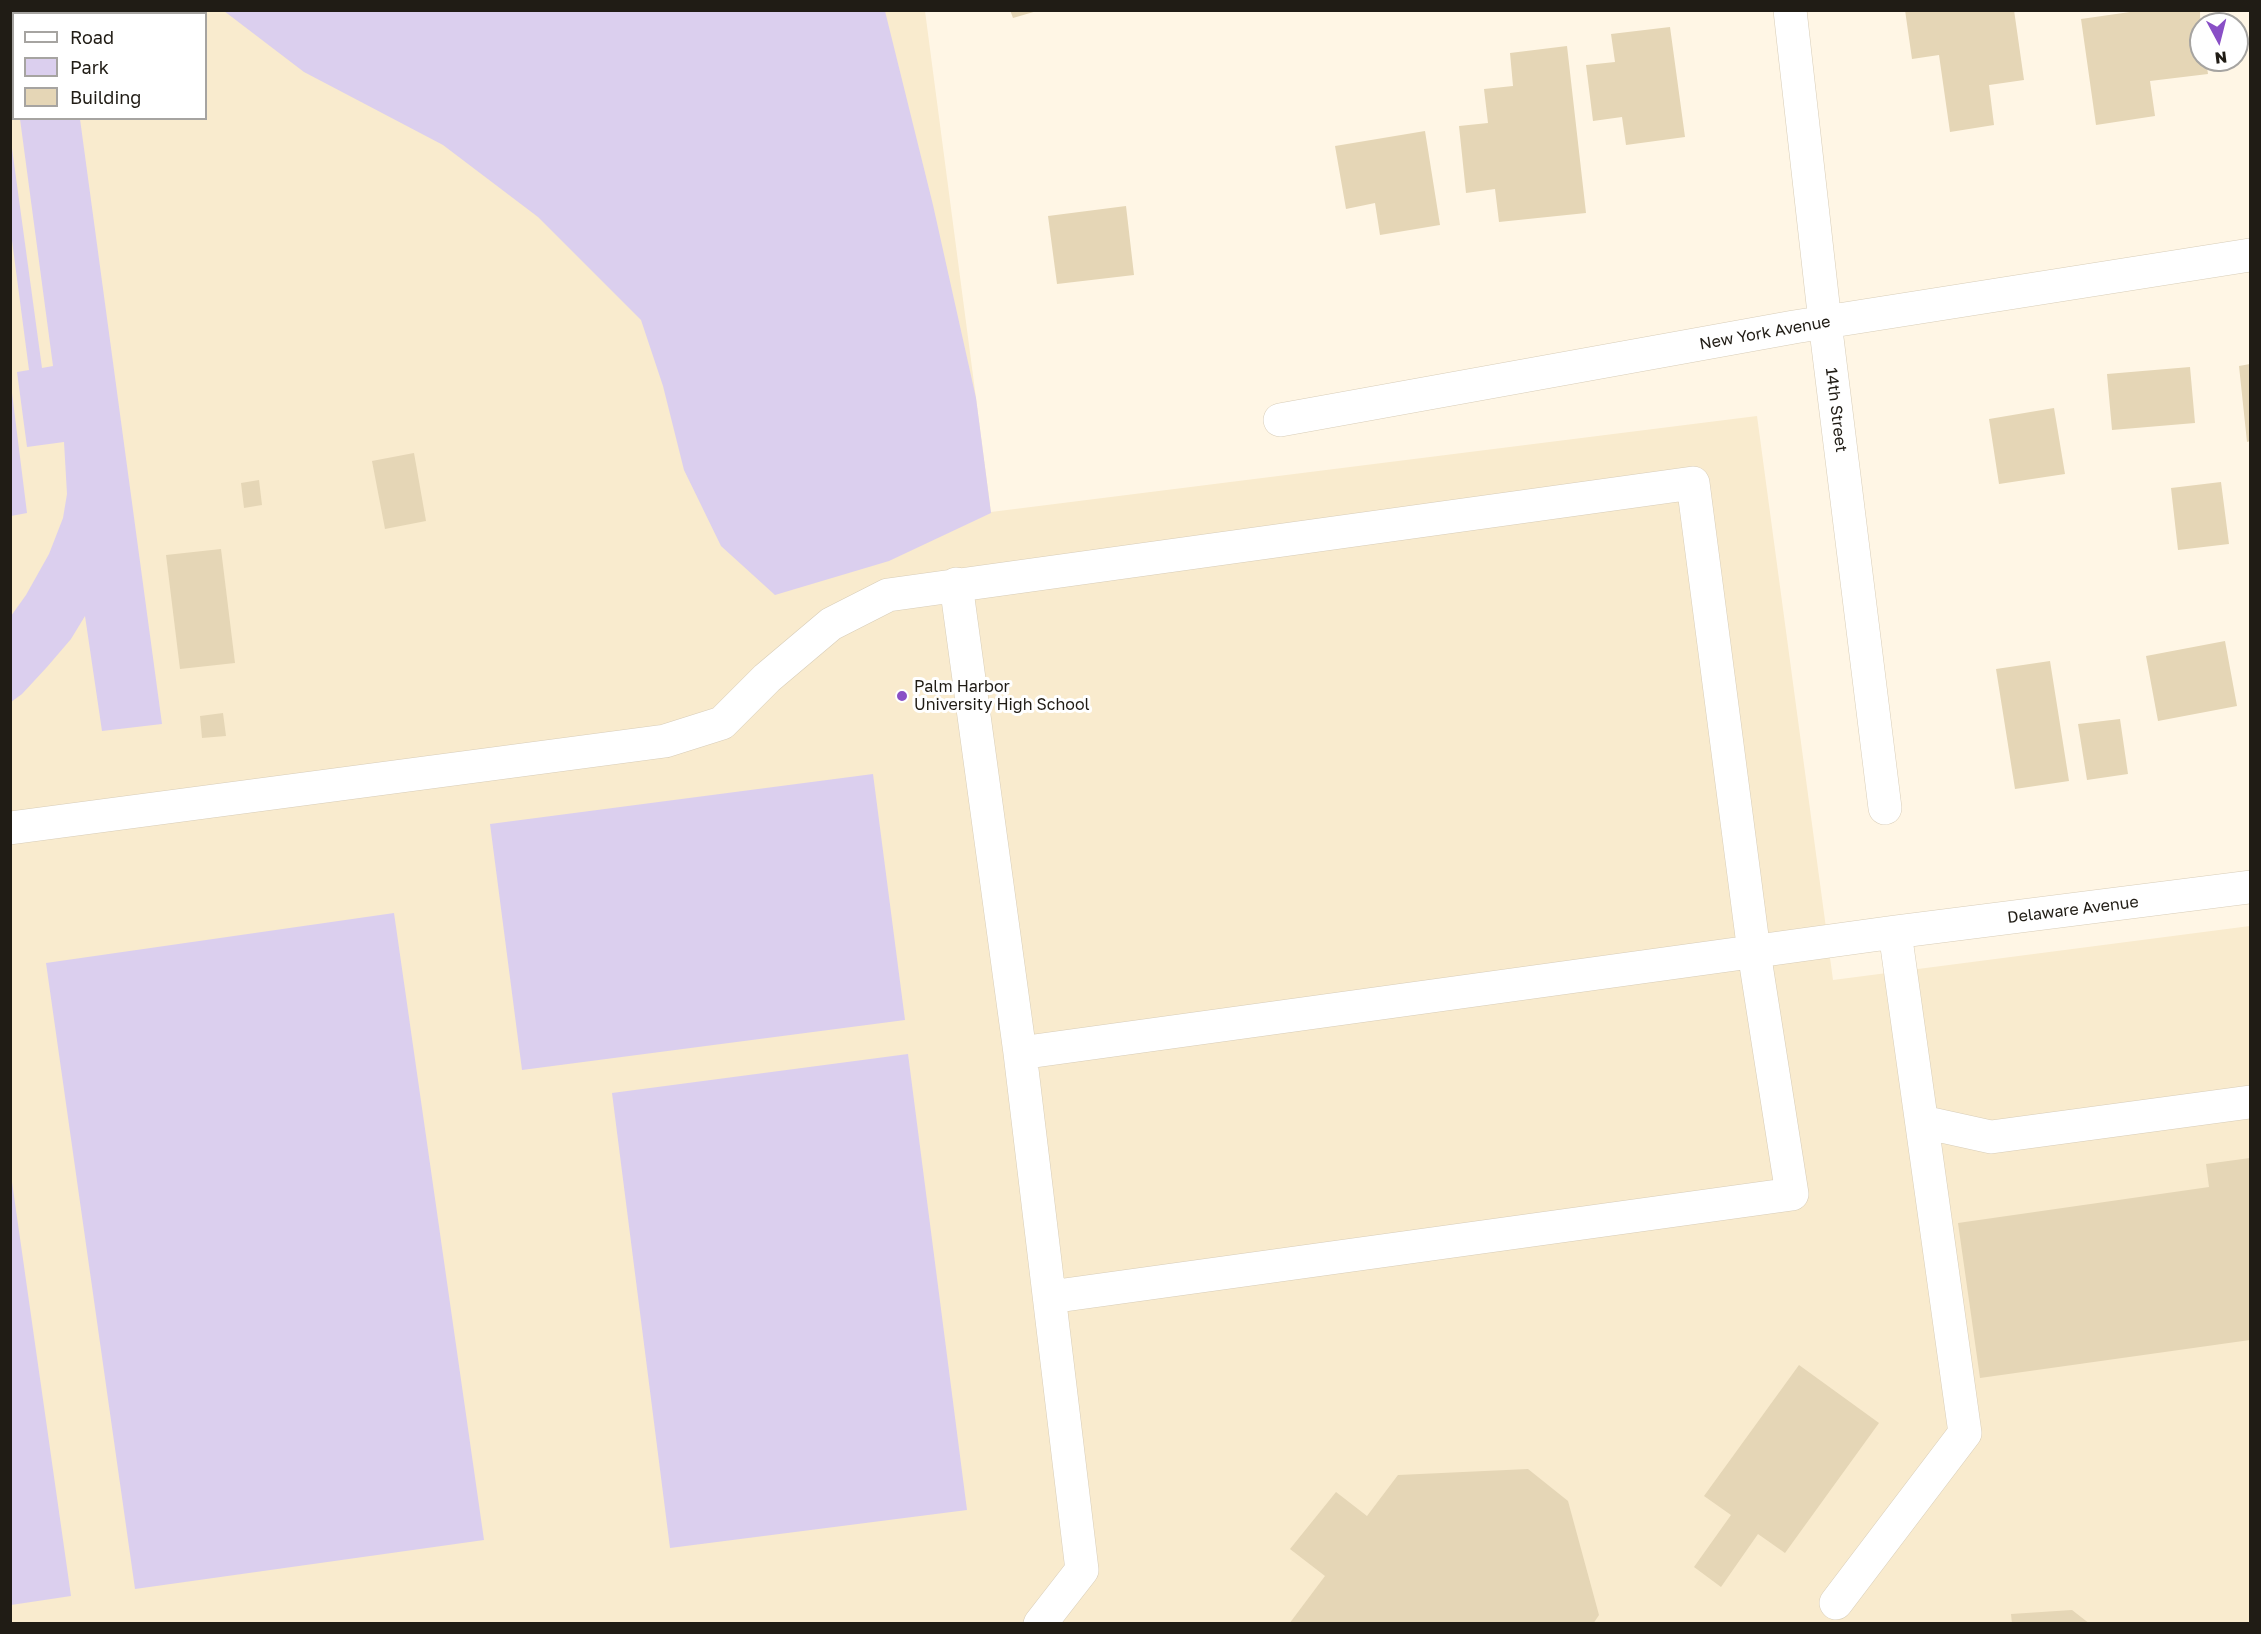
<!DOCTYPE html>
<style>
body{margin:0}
#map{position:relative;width:2261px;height:1634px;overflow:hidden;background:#fff6e5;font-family:"Golos Text",sans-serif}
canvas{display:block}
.frame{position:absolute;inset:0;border:12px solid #201c15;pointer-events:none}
.legend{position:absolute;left:12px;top:12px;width:195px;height:108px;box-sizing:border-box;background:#fff;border:2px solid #a6a4a1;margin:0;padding:8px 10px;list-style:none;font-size:18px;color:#201c15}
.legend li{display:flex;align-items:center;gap:12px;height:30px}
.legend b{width:30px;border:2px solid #a6a4a1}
.north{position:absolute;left:2189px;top:12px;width:60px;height:60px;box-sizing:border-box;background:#fff;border:2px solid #a6a4a1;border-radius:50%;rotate:173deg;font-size:16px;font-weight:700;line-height:24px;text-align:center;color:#201c15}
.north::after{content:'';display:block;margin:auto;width:21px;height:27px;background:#894fc6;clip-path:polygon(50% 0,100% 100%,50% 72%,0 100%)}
</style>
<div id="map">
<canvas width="2261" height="1634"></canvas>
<div class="frame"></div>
<ul class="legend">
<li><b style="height:8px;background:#fff"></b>Road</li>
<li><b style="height:16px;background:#dbcfee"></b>Park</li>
<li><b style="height:16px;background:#e5d6b6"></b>Building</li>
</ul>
<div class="north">N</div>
</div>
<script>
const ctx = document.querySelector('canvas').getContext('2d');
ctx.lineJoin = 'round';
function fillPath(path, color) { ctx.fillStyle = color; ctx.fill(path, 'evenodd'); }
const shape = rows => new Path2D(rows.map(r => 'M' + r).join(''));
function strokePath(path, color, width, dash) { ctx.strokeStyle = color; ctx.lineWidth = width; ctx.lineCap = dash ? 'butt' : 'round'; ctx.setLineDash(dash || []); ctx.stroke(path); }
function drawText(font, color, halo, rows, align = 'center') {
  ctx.font = font + ' "Golos Text",sans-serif'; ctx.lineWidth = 6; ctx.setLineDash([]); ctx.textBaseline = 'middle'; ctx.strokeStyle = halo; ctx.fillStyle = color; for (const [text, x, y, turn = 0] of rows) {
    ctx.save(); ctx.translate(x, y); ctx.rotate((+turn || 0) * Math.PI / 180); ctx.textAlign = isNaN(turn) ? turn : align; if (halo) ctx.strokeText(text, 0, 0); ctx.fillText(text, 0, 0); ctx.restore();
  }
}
fillPath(shape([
 [11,11,925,11,991,512,1757,416,1833,980,2250,926,2250,1623,11,1624],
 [14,14,206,14,206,118,14,118]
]), '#f9ebce');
fillPath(shape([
 [10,11,65,11,66,13,14,14,13,68,10,46],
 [224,11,885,11,933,205,976,398,991,513,889,561,775,595,721,546,684,470,663,386,641,320,538,217,443,145,304,72],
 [20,119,80,119,162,724,102,731,85,616,71,639,47,667,22,694,11,702,11,616,26,595,49,554,63,518,67,494,64,442,27,447,17,372,29,370,11,233,11,141,42,368,53,366],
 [11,385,27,513,11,516,10,516],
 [873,774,905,1020,522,1070,490,824],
 [394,913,484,1540,135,1589,46,963],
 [908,1054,967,1510,670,1548,612,1093],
 [11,1175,71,1596,11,1605,10,1605]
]), '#dbcfee');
fillPath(shape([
 [1010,10,1037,10,1037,11,1013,18],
 [1905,10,2014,10,2024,80,1989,85,1994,125,1950,132,1939,55,1912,59],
 [2144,10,2200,10,2201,60,2206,60,2208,74,2150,81,2155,116,2096,125,2081,19],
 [1670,27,1685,137,1626,145,1622,117,1593,121,1586,65,1615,62,1611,34],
 [1567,46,1586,213,1499,222,1495,189,1466,193,1459,126,1488,123,1484,89,1513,86,1510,53],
 [1425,131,1440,225,1380,235,1375,203,1346,209,1335,146],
 [1126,206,1134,275,1057,284,1048,216],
 [2250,364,2250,441,2247,442,2239,366],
 [2190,367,2195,423,2112,430,2107,374],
 [2054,408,2065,474,1999,484,1989,419],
 [414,453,426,521,385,529,372,461],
 [259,480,262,505,244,508,241,483],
 [2221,482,2229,544,2178,550,2171,488],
 [221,549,235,663,180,669,166,555],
 [2225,641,2237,706,2158,721,2146,656],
 [2050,661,2069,781,2015,789,1996,669],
 [223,713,226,736,202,738,200,716],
 [2120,719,2128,774,2087,780,2078,724],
 [2250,1158,2250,1340,1980,1378,1958,1223,2209,1187,2206,1164],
 [1799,1365,1879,1423,1785,1553,1758,1534,1721,1587,1694,1567,1731,1515,1704,1496],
 [1528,1469,1568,1501,1599,1615,1593,1624,1289,1624,1325,1576,1290,1549,1336,1492,1367,1516,1398,1475],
 [2072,1610,2090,1624,2012,1624,2011,1614]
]), '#e5d6b6');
const minor = shape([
 [1790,10,1825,322,1885,808],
 [1280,420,1794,327,2250,255],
 [956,584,1020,1053],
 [10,828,665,741,722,723,767,678,831,624,888,595,1693,483,1754,952,1792,1194,1050,1297],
 [1923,1122,1991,1137,2250,1102],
 [1836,1603,1965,1433,1895,932],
 [1040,1624,1082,1570,1020,1053,1895,932,2250,887]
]);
strokePath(minor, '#d8cdb8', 34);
strokePath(minor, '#fff', 33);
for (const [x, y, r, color] of [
 [902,696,6,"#894fc6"]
]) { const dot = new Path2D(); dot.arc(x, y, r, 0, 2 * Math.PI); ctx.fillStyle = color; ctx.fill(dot); strokePath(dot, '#fff', 2); }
drawText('16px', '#201c15', '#fff', [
 ["New York Avenue",1765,333,-10],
 ["14th Street",1836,410,83],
 ["Delaware Avenue",2073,910,-7]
]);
drawText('16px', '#201c15', '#fff', [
 ["Palm Harbor",914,687],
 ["University High School",914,705]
], 'left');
</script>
